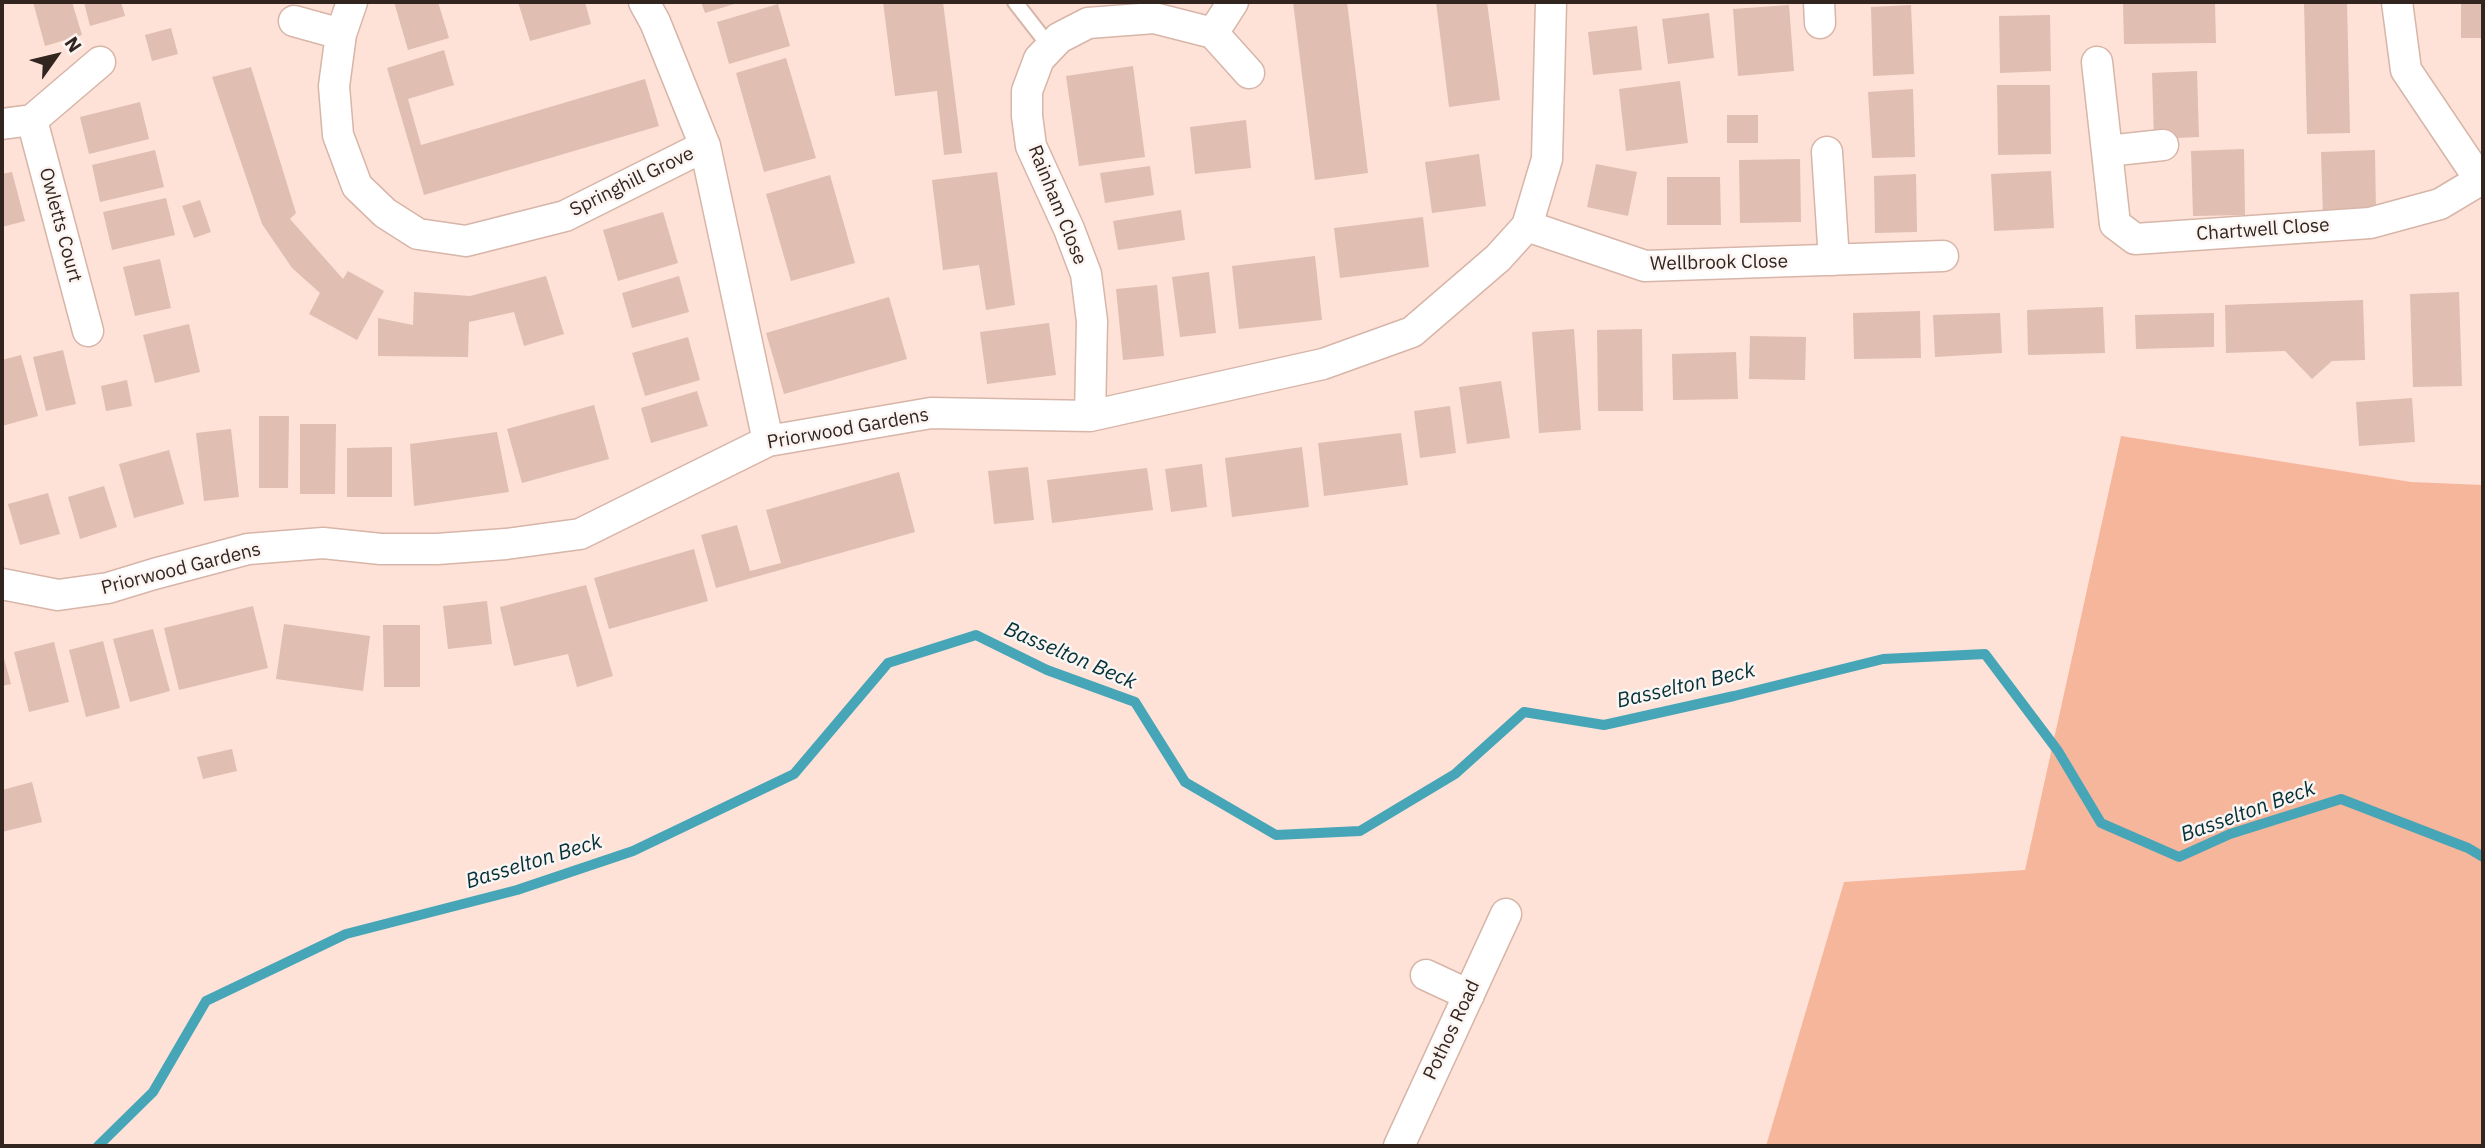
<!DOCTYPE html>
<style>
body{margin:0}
#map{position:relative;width:2485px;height:1148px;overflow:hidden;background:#fee2d7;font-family:"IBM Plex Sans",sans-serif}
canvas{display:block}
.frame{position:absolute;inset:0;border:4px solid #322520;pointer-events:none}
.north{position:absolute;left:21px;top:21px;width:70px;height:70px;-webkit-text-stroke:5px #fbf4f1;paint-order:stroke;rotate:56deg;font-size:19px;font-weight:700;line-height:28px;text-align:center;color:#322520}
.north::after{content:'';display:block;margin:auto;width:24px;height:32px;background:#322520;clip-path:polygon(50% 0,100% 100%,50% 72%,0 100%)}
</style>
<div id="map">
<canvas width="2485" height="1148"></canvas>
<div class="frame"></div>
<div class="north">N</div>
</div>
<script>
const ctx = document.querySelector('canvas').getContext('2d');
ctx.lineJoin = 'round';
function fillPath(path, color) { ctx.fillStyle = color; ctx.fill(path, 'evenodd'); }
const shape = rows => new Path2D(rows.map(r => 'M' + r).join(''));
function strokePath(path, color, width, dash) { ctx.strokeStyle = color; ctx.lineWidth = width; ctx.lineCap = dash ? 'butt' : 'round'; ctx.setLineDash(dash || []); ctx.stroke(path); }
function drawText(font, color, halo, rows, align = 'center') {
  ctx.font = font + ' "IBM Plex Sans",sans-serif'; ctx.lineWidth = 5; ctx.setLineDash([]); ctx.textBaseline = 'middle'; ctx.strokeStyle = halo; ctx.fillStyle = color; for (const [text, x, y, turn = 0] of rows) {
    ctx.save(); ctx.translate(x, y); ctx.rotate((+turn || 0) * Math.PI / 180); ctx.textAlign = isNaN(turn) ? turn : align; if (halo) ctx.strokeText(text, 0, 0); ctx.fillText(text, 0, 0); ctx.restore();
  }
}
fillPath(shape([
 [2121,436,2411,482,2483,485,2483,1146,1766,1146,1844,882,2025,870]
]), '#f6b69c');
strokePath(shape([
 [98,1146,153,1092,206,1001,346,934,517,890,633,851,794,774,888,663,976,635,1047,670,1135,702,1185,782,1276,835,1360,831,1455,774,1524,712,1604,725,1734,696,1883,659,1985,654,2058,751,2101,823,2179,857,2230,834,2341,799,2468,848,2483,857]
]), '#46a6b7', 10);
fillPath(shape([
 [33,2,72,2,82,35,45,46],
 [84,2,121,2,125,16,90,26],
 [394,2,438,2,449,38,408,50],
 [518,2,585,2,591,24,530,41],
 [701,2,741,2,705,13],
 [883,2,943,2,962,153,944,155,937,91,895,96],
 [1293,2,1347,2,1368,173,1315,180],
 [1436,2,1487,2,1500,100,1449,107],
 [2123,2,2215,2,2216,43,2124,44],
 [2304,2,2347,2,2350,133,2307,134],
 [2461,2,2483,2,2483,38,2461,38],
 [778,4,790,46,729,64,717,22],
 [1789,5,1794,71,1738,76,1733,9],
 [1911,5,1914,74,1873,76,1871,7],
 [1709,13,1714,58,1668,64,1662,19],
 [2050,15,2051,71,2000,73,1999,16],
 [1637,26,1642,70,1593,75,1588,32],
 [171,28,178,54,152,61,145,35],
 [444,50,454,85,408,99,421,145,645,79,659,126,424,195,387,68],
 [786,58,816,158,764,172,736,73],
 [1133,66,1145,157,1079,166,1066,76],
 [251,67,296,213,290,219,343,279,348,271,384,291,357,340,309,314,320,293,292,268,262,224,212,77],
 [2197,71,2199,137,2154,139,2152,73],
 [1680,81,1688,143,1626,151,1619,89],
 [1997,85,2050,85,2051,154,1998,155],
 [1913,89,1915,157,1872,158,1868,92],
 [140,102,149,139,89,154,80,117],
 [1727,115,1758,115,1758,143,1727,143],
 [1246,120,1251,168,1195,174,1190,127],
 [2244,149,2245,215,2193,216,2191,151],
 [155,150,164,187,100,202,92,165],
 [2375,150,2376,215,2323,216,2321,152],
 [1479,154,1486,206,1432,213,1425,162],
 [1800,159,1801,222,1740,223,1739,160],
 [1596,164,1637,172,1628,216,1587,207],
 [1150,166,1154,195,1105,203,1100,173],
 [2051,171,2054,228,1994,231,1991,174],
 [12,172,25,221,2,227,2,174],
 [997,172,1015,305,986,310,979,265,943,270,932,180],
 [1916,174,1917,232,1875,233,1874,176],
 [830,175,855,263,791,281,766,194],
 [1667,177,1720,177,1721,225,1667,225],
 [166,198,175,235,112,250,103,212],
 [200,200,211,232,194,238,182,206],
 [1181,210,1185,240,1118,250,1113,221],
 [663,212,678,263,618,281,603,230],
 [1423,217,1429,267,1340,278,1334,228],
 [1315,256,1322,320,1239,329,1232,266],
 [160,259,171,308,135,316,123,267],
 [1209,272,1216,333,1180,337,1172,277],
 [546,276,564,334,524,346,514,312,469,322,468,357,378,356,378,318,413,325,414,292,470,296],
 [679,276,689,312,632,328,622,293],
 [1157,285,1164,356,1123,360,1116,289],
 [2459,292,2462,386,2413,387,2410,294],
 [889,297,907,359,784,394,766,333],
 [2363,300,2365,360,2332,361,2312,379,2285,351,2226,353,2225,305],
 [2103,307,2105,353,2028,355,2027,310],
 [1920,311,1921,358,1854,359,1853,313],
 [2000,313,2002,353,1935,357,1933,315],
 [2214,313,2214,347,2136,349,2135,315],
 [1049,323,1056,375,987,384,980,332],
 [189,324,200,372,155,383,143,335],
 [1574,329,1581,430,1539,433,1532,332],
 [1642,329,1643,411,1598,411,1597,330],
 [1750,336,1806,337,1805,380,1749,379],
 [688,337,700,380,645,396,632,353],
 [63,350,76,404,46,411,33,357],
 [1736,352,1738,399,1673,400,1672,354],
 [21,355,38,416,2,426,2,360],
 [127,380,132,406,106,411,101,386],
 [1501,381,1510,438,1467,444,1459,387],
 [697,391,708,426,651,443,641,408],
 [2412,398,2415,442,2359,446,2356,402],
 [594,405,609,459,522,483,507,429],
 [1450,406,1456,453,1420,458,1414,411],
 [259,416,289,416,288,488,259,488],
 [300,424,336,424,335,494,300,494],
 [231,429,239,497,204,501,196,433],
 [497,432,509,492,414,506,410,444],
 [1401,433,1408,485,1324,496,1318,443],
 [392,447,392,497,347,497,347,448],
 [1302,447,1309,507,1232,517,1225,458],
 [169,450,184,504,134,518,119,464],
 [1202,464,1207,507,1171,512,1165,469],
 [1028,467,1034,520,994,524,988,471],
 [1147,468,1153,510,1052,523,1047,480],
 [899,472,915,532,716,588,701,535,737,525,750,571,781,563,766,510],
 [104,486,117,527,80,539,68,497],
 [48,493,60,534,20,545,8,504],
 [694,549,708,601,609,629,594,578],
 [586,585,613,676,577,687,568,654,514,666,500,607],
 [487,601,492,644,448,649,443,606],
 [253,606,268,668,179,690,164,628],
 [284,624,370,636,363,691,276,679],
 [383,625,420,625,420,687,384,687],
 [153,629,170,691,130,702,113,639],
 [103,641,120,708,86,717,69,650],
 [54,642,69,702,29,712,14,652],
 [2,651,11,684,2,686],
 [232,749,237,771,203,779,197,757],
 [32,782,42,822,2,832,2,790]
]), '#e0beb1');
const service = shape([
 [1015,2,1050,47]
]);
const minor = shape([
 [352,2,341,34,334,86,338,135,357,186,385,213,418,234,466,241,565,216,705,146],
 [644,2,655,22,705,146,768,441],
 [1819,2,1820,23],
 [2397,2,2406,70,2480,180,2483,182],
 [294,21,341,34],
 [1213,33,1233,2],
 [2097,62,2115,224,2135,239,2370,223,2440,204,2480,180],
 [32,120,100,62],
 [2,124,32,120,88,331],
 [2107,151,2163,145],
 [1827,152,1834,260],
 [1527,226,1645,266,1943,256],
 [1090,416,1092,321,1086,274,1069,229,1031,146,1027,116,1027,91,1039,59,1059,38,1088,23,1154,18,1213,33,1249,73],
 [2,584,58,595,108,588,154,574,248,549,323,543,381,549,437,549,506,544,580,534,768,441,931,413,1090,416,1323,364,1412,332,1498,258,1527,226,1547,159,1551,2],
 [1426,975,1469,995],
 [1399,1146,1506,914]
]);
strokePath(service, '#d7b5a8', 18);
strokePath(minor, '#d7b5a8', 33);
strokePath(service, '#fff', 14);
strokePath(minor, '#fff', 30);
drawText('19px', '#322520', '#fbf4f1', [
 ["Springhill Grove",632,182,-26],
 ["Rainham Close",1057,205,68],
 ["Owletts Court",60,225,75],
 ["Chartwell Close",2263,230,-4],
 ["Wellbrook Close",1719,263,-1],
 ["Priorwood Gardens",848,429,-10],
 ["Priorwood Gardens",181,569,-14],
 ["Pothos Road",1452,1030,-65]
]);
drawText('italic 21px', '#023139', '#fbf4f1', [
 ["Basselton Beck",1070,656,23],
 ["Basselton Beck",1686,686,-13],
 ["Basselton Beck",2248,812,-20],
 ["Basselton Beck",534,862,-17]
]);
</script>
